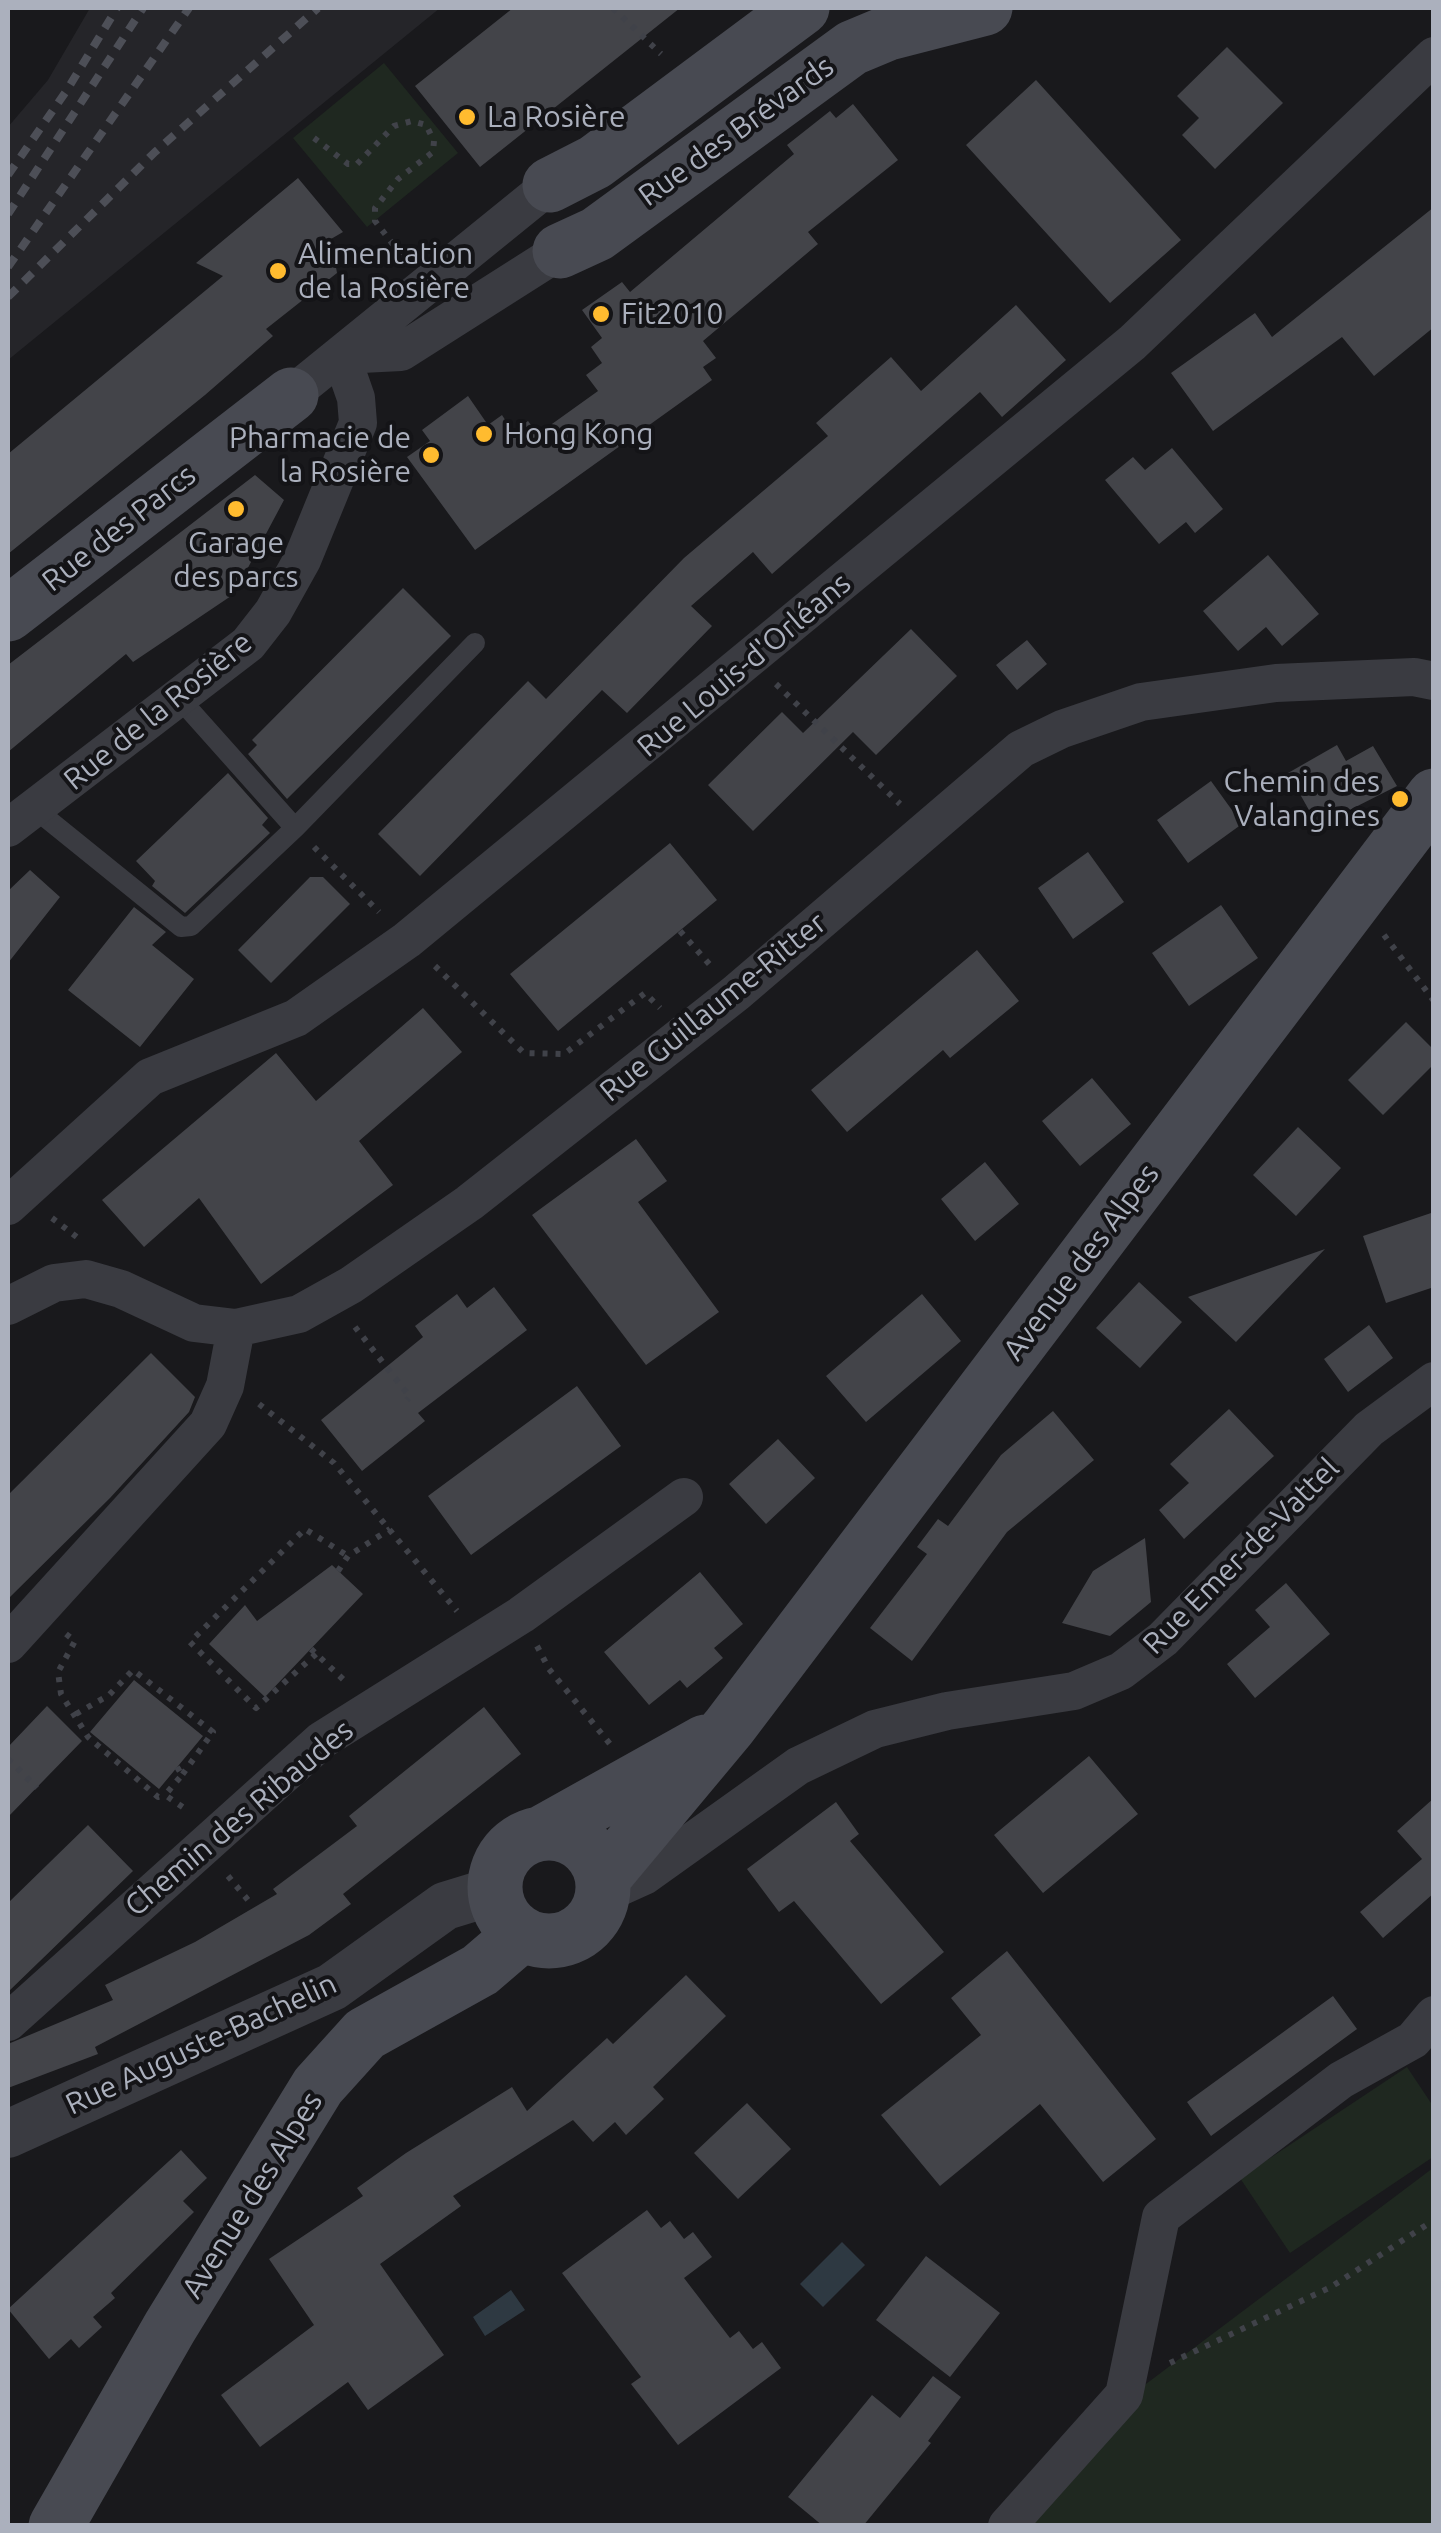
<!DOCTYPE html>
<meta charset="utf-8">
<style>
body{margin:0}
#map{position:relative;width:1441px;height:2533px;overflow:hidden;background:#19191c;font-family:Ubuntu,sans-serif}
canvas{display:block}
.frame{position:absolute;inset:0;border:10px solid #abb0bd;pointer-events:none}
</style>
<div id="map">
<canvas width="1441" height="2533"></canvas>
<div class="frame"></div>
</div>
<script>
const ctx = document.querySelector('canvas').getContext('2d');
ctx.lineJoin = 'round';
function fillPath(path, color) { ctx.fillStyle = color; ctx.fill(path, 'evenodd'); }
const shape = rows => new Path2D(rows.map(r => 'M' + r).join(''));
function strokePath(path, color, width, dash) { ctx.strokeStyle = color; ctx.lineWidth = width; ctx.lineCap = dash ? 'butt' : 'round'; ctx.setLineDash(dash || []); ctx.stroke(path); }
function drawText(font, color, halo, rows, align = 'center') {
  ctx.font = font + ' Ubuntu,sans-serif'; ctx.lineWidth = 8; ctx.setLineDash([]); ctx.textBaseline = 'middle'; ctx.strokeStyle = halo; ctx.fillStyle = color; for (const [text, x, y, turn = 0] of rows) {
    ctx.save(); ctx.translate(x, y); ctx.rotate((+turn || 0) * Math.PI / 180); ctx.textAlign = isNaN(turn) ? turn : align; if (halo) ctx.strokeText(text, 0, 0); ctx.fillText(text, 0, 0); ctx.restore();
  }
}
fillPath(shape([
 [90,8,440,8,8,360,8,127,48,80]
]), '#252529');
fillPath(shape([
 [384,63,458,153,367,227,293,138],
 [1407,2067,1433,2106,1433,2157,1290,2253,1240,2178],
 [1433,2168,1433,2525,1014,2526,1126,2399]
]), '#1f2820');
fillPath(shape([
 [842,2242,865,2265,823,2307,800,2284],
 [511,2290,525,2310,485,2336,473,2317]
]), '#2e3942');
fillPath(shape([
 [513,8,680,8,480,167,415,86],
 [1227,47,1283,103,1215,169,1182,135,1199,118,1177,96],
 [1036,80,1181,240,1110,303,966,145],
 [853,104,898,160,808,232,818,244,703,341,716,358,703,367,712,380,475,550,407,457,430,441,422,430,468,396,488,425,502,415,513,432,528,421,538,434,598,391,586,375,602,363,591,347,602,338,582,310,622,282,630,292,794,154,787,145,830,111,836,118],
 [298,178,343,232,331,239,337,273,266,329,273,336,205,395,8,554,8,454,223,276,196,263],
 [1434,207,1434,327,1374,376,1342,337,1213,431,1171,373,1255,313,1272,337],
 [1016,305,1066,360,1002,417,980,392,772,574,753,552,691,606,712,626,627,713,602,690,420,876,378,834,528,681,546,699,684,558,828,436,816,423,891,357,921,391],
 [1172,448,1223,509,1195,533,1186,522,1159,544,1105,480,1133,457,1145,470],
 [255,475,284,500,234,594,133,662,126,654,8,752,8,665],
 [1268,555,1319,614,1282,646,1266,627,1238,651,1203,611],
 [403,588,451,636,287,799,248,754,257,745,252,740],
 [911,629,957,676,876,755,853,732,753,831,708,785,782,712,803,733],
 [1027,640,1047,664,1017,690,996,665],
 [1337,745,1346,761,1373,746,1397,786,1318,826,1288,773],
 [228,773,268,818,262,825,270,833,185,913,152,886,155,881,136,861],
 [1211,781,1242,824,1188,863,1157,820],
 [670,843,717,900,558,1031,510,974],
 [1088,852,1124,902,1073,939,1038,888],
 [30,870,60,897,8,963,8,891],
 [310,877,323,877,350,904,271,983,238,950],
 [1221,905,1258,958,1189,1006,1152,953],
 [134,907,166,932,152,945,194,979,140,1047,68,990],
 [977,950,1019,1001,950,1058,943,1050,847,1132,811,1090],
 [423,1008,462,1052,359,1141,393,1185,261,1284,199,1198,144,1247,102,1200,276,1053,316,1101],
 [1406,1022,1434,1050,1434,1064,1383,1115,1348,1080],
 [1092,1078,1131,1124,1080,1166,1042,1121],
 [1298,1127,1341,1168,1296,1216,1253,1175],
 [636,1139,667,1181,638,1202,719,1312,646,1365,532,1215],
 [985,1162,1019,1204,975,1241,941,1199],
 [1434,1212,1434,1287,1386,1303,1363,1236],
 [1325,1249,1236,1342,1188,1297],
 [1139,1282,1182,1322,1140,1368,1096,1328],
 [494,1287,527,1330,418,1413,425,1421,362,1471,321,1420,423,1337,415,1326,457,1294,467,1308],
 [922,1294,961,1341,866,1422,826,1376],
 [1369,1325,1393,1358,1348,1392,1324,1359],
 [151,1353,195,1397,189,1412,110,1498,8,1599,8,1495],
 [577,1386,621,1446,471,1555,428,1496],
 [1229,1409,1274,1456,1184,1539,1159,1510,1189,1483,1170,1464],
 [1053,1411,1094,1460,1007,1532,912,1661,870,1628,927,1554,917,1547,938,1519,948,1526,1001,1455],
 [778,1439,815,1478,766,1524,729,1484],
 [1145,1538,1151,1602,1110,1636,1062,1623,1093,1571],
 [332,1565,363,1594,265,1697,209,1644,245,1605,257,1621],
 [700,1572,743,1624,714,1648,723,1658,687,1688,680,1680,649,1705,604,1652],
 [1286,1583,1330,1634,1255,1698,1227,1664,1270,1627,1255,1610],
 [134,1680,203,1736,159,1789,90,1732],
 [47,1706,82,1741,8,1817,8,1747],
 [484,1707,521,1754,343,1894,351,1904,309,1935,95,2047,98,2054,8,2088,8,2044,113,2000,105,1985,195,1942,277,1894,273,1889,357,1826,349,1816],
 [1089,1756,1138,1814,1043,1893,994,1835],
 [1434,1798,1434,1893,1383,1938,1360,1912,1422,1859,1397,1831],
 [836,1802,859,1834,850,1841,944,1952,881,2004,794,1901,779,1912,747,1869],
 [88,1825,133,1871,8,1992,8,1903],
 [1007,1951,1156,2139,1103,2182,1040,2104,940,2186,881,2115,981,2035,951,1998],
 [686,1975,726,2016,653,2087,664,2099,626,2135,615,2122,593,2142,573,2120,453,2196,461,2206,380,2264,444,2355,368,2410,348,2382,260,2447,221,2395,314,2325,269,2259,363,2196,357,2188,406,2153,512,2087,527,2111,607,2038,613,2044],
 [1333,1996,1357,2029,1211,2136,1187,2102],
 [747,2103,791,2149,738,2199,694,2153],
 [181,2150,207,2178,183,2201,194,2212,111,2293,115,2298,93,2317,102,2327,79,2348,71,2339,49,2359,8,2309],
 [647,2210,661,2228,670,2221,684,2239,693,2232,712,2257,684,2278,730,2338,739,2331,753,2349,762,2342,781,2368,678,2445,631,2384,641,2377,562,2273],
 [926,2256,1000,2313,950,2377,876,2320],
 [933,2376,961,2397,928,2441,931,2443,863,2526,823,2526,788,2497,872,2395,900,2418]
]), '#434449');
strokePath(shape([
 [613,8,661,54],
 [314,138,348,164,357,164,394,126,412,121,426,125,434,141,433,152,398,179,375,208,375,221,402,256],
 [776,684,900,804],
 [314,847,379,912],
 [680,931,711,966],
 [1384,935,1434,1001],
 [435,966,524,1053,564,1054,645,993,660,1008],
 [52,1218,82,1241],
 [355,1327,410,1397,407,1400],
 [259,1404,334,1463,457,1611],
 [338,1571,348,1556,390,1529],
 [66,1634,75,1641,58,1672,61,1694,88,1737,158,1797,165,1795],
 [537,1646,549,1669,610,1744],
 [311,1649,347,1683],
 [316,1654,256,1708,190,1642,305,1529,348,1556],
 [76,1714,109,1695,133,1670,213,1732,182,1775],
 [8,1759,37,1788],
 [177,1767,182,1775,165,1795,187,1810],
 [228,1876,248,1900],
 [1170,2363,1331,2287,1434,2220]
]), '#404249', 6, [5, 8]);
strokePath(shape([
 [179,698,295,828],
 [35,809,181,927,191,926,295,828,475,643]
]), '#3a3b41', 20);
strokePath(shape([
 [341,355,401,352,560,251],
 [291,395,550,185],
 [8,828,248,644,273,612,302,560,358,423,356,398,341,355],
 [8,1206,150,1077,296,1018,407,940,1132,343,1434,56],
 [8,1306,54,1283,86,1279,121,1289,194,1323,236,1328,299,1314,351,1285,469,1203,736,993,1021,749,1062,729,1141,702,1276,683,1414,677,1434,681],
 [8,1644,208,1424,225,1386,236,1328],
 [602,1895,644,1876,798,1766,875,1729,947,1711,1074,1691,1121,1671,1163,1639,1369,1429,1434,1381],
 [8,2022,322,1740,521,1615,684,1497],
 [1007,2526,1124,2395,1161,2217,1341,2080,1413,2040,1434,2015]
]), '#3a3b41', 38);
strokePath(shape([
 [8,2134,332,1987,445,1906,494,1891]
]), '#3a3b41', 48);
strokePath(shape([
 [550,185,595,162,802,8],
 [560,251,597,234,852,48,888,33,985,8],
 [8,614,291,395],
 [542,1833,705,1742],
 '495 1887a54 54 0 1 1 108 0a54 54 0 1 1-108 0Z',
 [603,1878,729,1727,1434,796],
 [56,2526,170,2327,318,2086,365,2034,480,1970,522,1934]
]), '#484a52', 55);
strokePath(shape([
 [8,175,67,90,117,8],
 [8,214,143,8],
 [8,267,189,8],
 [8,297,155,152,318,8]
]), '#4d4f57', 8, [12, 10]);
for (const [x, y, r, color] of [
 [467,117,10,"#ffbb2f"],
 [278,271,10,"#ffbb2f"],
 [601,314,10,"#ffbb2f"],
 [484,434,10,"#ffbb2f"],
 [431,455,10,"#ffbb2f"],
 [236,509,10,"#ffbb2f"],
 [1400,799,10,"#ffbb2f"]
]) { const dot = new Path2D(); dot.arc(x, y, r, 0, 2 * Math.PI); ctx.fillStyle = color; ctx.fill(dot); strokePath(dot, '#141417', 4); }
drawText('30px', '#abb0bd', '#141417', [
 ["La Rosière",487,117],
 ["Alimentation",298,254],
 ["de la Rosière",298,288],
 ["Fit2010",621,314],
 ["Hong Kong",504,434],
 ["Pharmacie de",411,438,"right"],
 ["la Rosière",411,472,"right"],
 ["Garage",236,543,"center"],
 ["des parcs",236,577,"center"],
 ["Chemin des",1380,782,"right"],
 ["Valangines",1380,816,"right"]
], 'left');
drawText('30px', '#abb0bd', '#141417', [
 ["Rue des Brévards",736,131,-36],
 ["Rue des Parcs",119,528,-38],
 ["Rue Louis-d'Orléans",744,665,-40],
 ["Rue de la Rosière",158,711,-39],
 ["Rue Guillaume-Ritter",713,1007,-39],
 ["Avenue des Alpes",1081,1262,-53],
 ["Rue Emer-de-Vattel",1241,1556,-45],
 ["Chemin des Ribaudes",239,1818,-40],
 ["Rue Auguste-Bachelin",201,2044,-25],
 ["Avenue des Alpes",252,2195,-58]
]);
</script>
